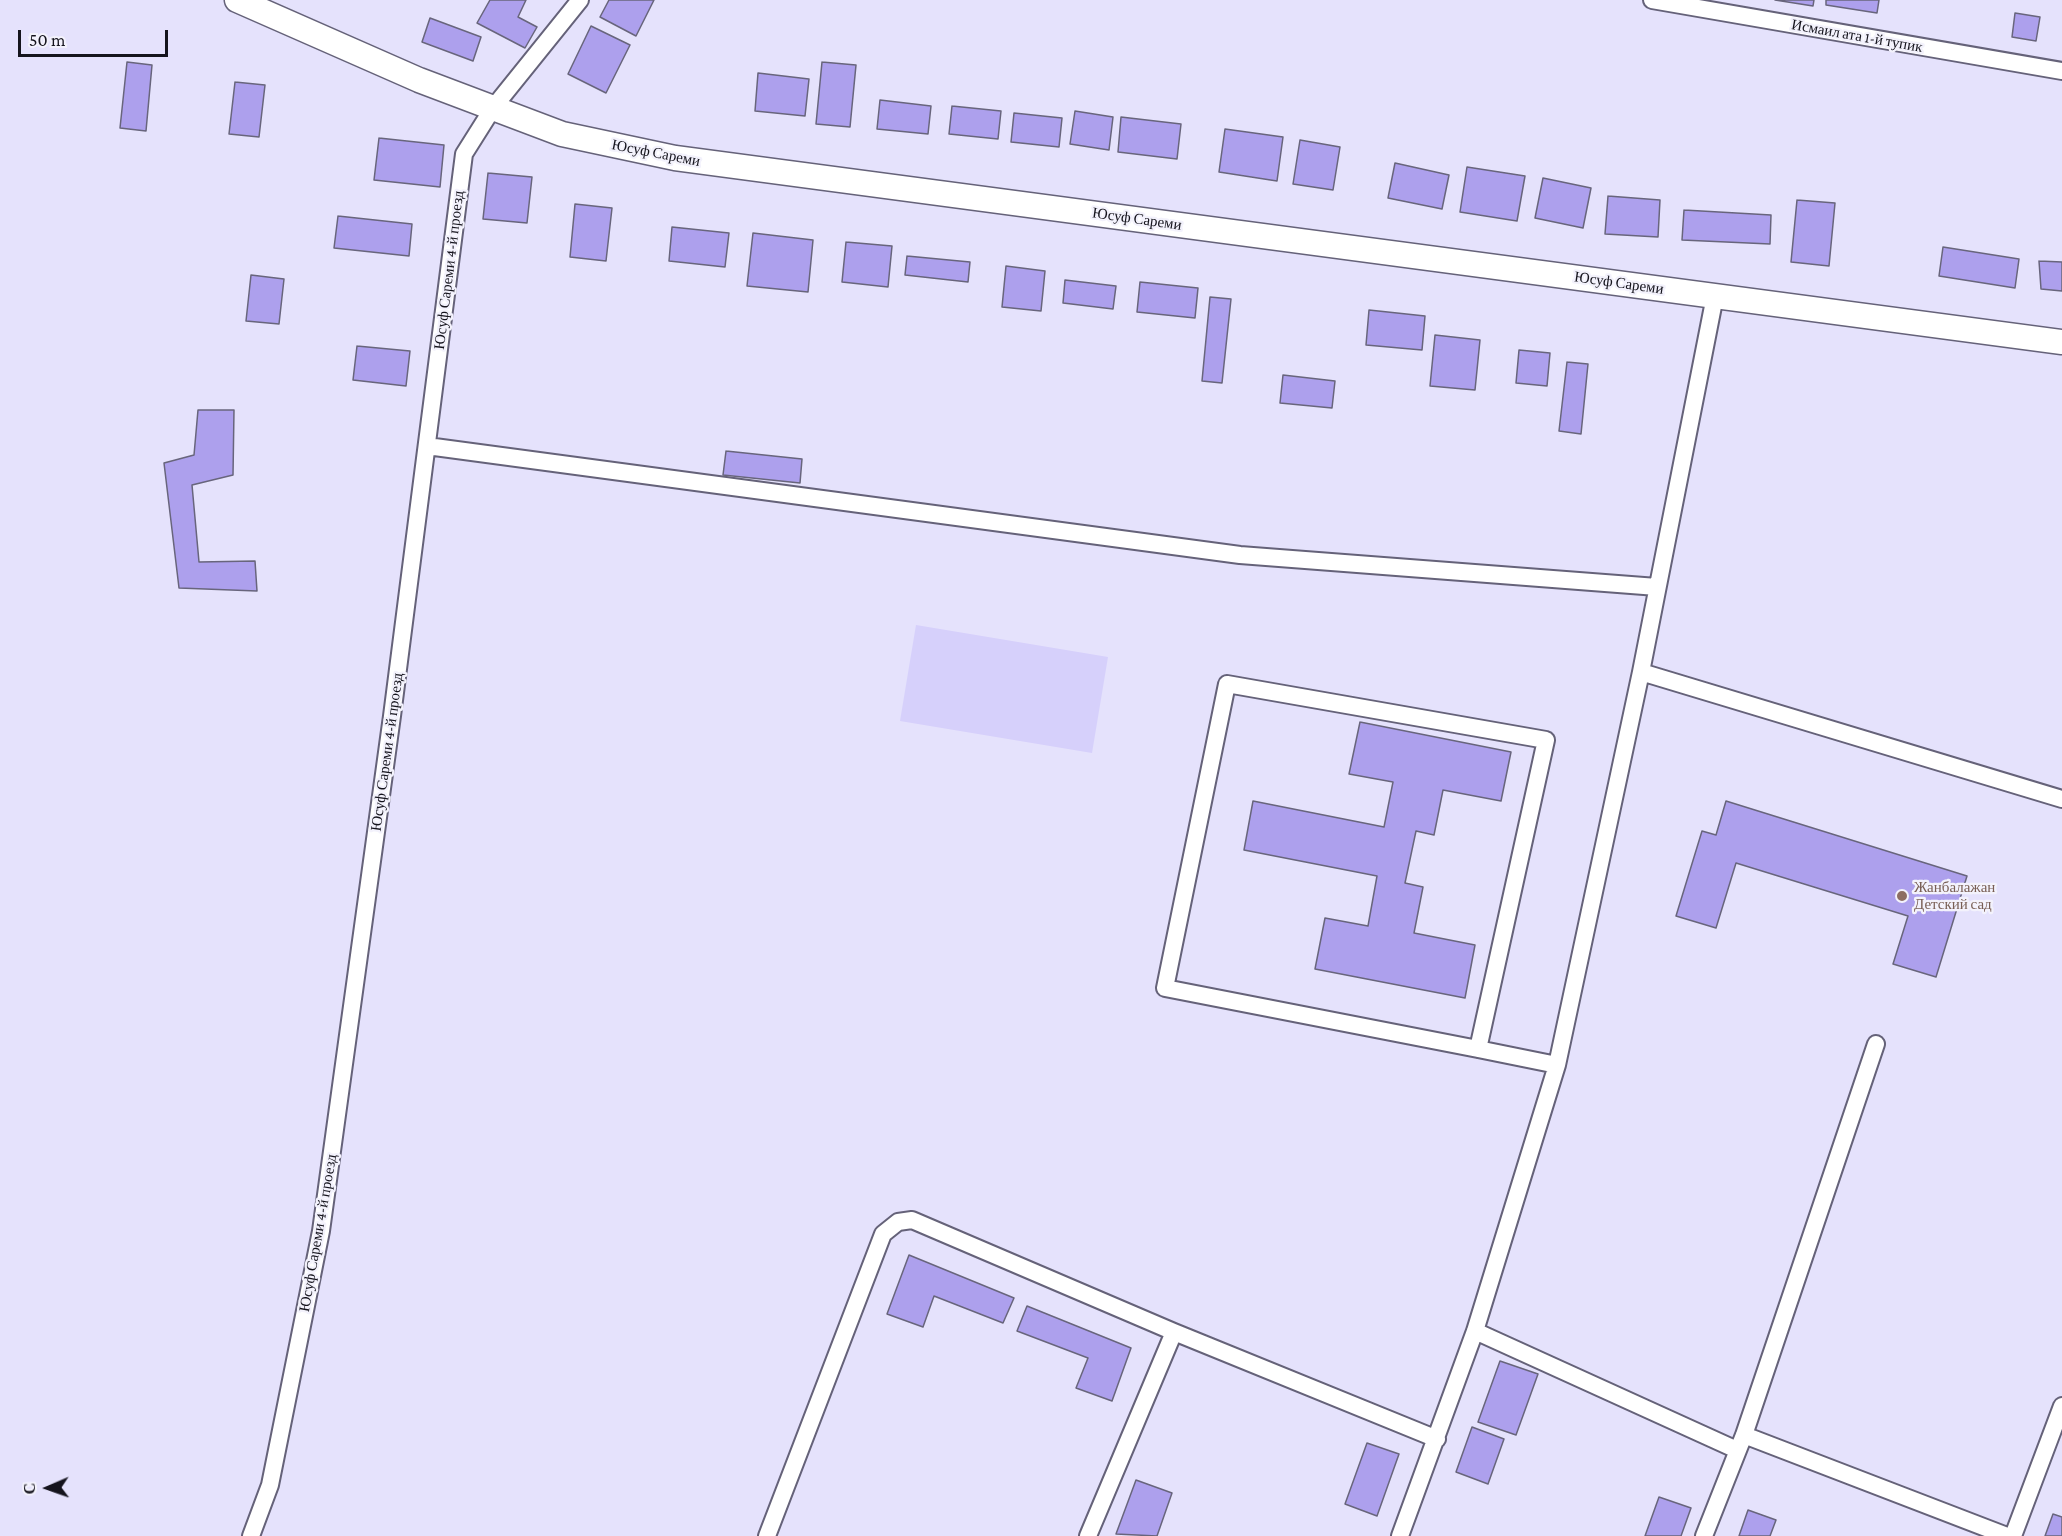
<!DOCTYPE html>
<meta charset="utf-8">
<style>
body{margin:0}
#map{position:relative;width:2062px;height:1536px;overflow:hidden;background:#e5e2fc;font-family:"Crimson Pro",serif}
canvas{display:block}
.north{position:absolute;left:18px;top:1458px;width:60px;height:60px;-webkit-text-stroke:4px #f3f2fc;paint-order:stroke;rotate:268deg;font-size:16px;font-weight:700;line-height:24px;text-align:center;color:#15141d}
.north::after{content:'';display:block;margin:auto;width:21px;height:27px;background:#15141d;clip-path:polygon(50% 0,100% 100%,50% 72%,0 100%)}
.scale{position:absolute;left:18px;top:30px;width:150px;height:27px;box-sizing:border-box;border:3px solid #15141d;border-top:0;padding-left:8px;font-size:18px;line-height:21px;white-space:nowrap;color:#15141d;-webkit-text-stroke:4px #f3f2fc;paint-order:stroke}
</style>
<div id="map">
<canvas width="2062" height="1536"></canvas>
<div class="north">С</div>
<div class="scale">50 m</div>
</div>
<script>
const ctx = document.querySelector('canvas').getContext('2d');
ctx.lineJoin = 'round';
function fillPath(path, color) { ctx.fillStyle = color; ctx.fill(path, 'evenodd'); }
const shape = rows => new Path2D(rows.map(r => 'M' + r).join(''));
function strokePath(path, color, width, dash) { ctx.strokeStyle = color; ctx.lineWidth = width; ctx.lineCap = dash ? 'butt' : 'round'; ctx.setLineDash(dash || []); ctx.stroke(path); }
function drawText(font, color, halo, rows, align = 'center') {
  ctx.font = font + ' "Crimson Pro",serif'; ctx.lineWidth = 4.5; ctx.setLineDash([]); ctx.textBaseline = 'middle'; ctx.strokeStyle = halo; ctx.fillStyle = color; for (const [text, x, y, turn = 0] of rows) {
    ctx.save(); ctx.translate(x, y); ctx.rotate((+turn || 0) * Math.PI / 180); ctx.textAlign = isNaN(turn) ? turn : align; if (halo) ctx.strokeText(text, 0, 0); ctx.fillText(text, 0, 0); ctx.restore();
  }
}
fillPath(shape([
 [916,625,1108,657,1092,753,900,721]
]), '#d6d0fb');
const building = shape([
 [490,0,526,0,518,17,537,27,525,48,477,23,490,0],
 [609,0,654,0,636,36,600,17,609,0],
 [1775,0,1814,0,1813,6,1775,0],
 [1826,0,1879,0,1877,13,1826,5,1826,0],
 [2015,13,2040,17,2036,41,2012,37,2015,13],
 [430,18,481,37,473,61,422,42,430,18],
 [591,26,630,45,606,93,568,74,591,26],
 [127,62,152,65,146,131,120,128,127,62],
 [822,62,856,65,850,127,816,124,822,62],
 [758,73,809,79,805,116,755,111,758,73],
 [235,82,265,85,259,137,229,134,235,82],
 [880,100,931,106,928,134,877,129,880,100],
 [952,106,1001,111,998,139,949,134,952,106],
 [1075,111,1113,117,1109,150,1070,144,1075,111],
 [1014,113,1062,118,1059,147,1011,142,1014,113],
 [1121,117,1181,124,1177,159,1118,152,1121,117],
 [1225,129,1283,137,1277,181,1219,172,1225,129],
 [379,138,444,145,440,187,374,180,379,138],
 [1300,140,1340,147,1333,190,1293,184,1300,140],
 [1395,163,1449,175,1442,209,1388,198,1395,163],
 [1467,167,1525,176,1517,221,1460,212,1467,167],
 [488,173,532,177,527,223,483,219,488,173],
 [1543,178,1591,188,1583,228,1535,218,1543,178],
 [1608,196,1660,200,1658,237,1605,234,1608,196],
 [1797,200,1835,203,1829,266,1791,262,1797,200],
 [575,204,612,208,606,261,570,257,575,204],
 [1684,210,1771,215,1770,244,1682,240,1684,210],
 [338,216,412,224,409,256,334,248,338,216],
 [672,227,729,233,725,267,669,261,672,227],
 [753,233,813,240,808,292,747,286,753,233],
 [846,242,892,246,888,287,842,282,846,242],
 [1943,247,2019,259,2015,288,1939,276,1943,247],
 [907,256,970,262,968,282,905,275,907,256],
 [2039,261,2062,262,2062,291,2041,289,2039,261],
 [1006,266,1045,271,1041,311,1002,307,1006,266],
 [251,275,284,279,279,324,246,321,251,275],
 [1065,280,1116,286,1113,309,1063,303,1065,280],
 [1140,282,1198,288,1195,318,1137,312,1140,282],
 [1210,297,1231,299,1222,383,1202,381,1210,297],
 [1369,310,1425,316,1422,350,1366,345,1369,310],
 [1435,335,1480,340,1475,390,1430,386,1435,335],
 [357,346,410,351,406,386,353,380,357,346],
 [1519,350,1550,353,1547,386,1516,383,1519,350],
 [1567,362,1588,364,1581,434,1559,431,1567,362],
 [1283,375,1335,381,1332,408,1280,403,1283,375],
 [198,410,234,410,233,475,192,485,199,562,255,561,257,591,179,588,164,463,194,455,198,410],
 [726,451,802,459,800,483,723,475,726,451],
 [1360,722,1511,752,1501,801,1443,790,1434,835,1416,831,1405,883,1423,887,1414,933,1475,945,1465,998,1315,969,1325,918,1368,926,1377,876,1244,850,1253,801,1384,827,1393,782,1349,774,1360,722],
 [1726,801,1967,876,1936,977,1893,964,1908,916,1736,863,1716,928,1676,916,1702,831,1716,835,1726,801],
 [909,1255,1014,1298,1003,1323,934,1296,923,1327,887,1314,909,1255],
 [1027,1306,1131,1348,1112,1401,1076,1388,1088,1358,1017,1331,1027,1306],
 [1500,1361,1538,1374,1516,1435,1478,1422,1500,1361],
 [1472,1427,1504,1439,1488,1484,1456,1472,1472,1427],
 [1367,1443,1399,1454,1377,1516,1345,1504,1367,1443],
 [1136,1480,1172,1493,1157,1536,1116,1534,1136,1480],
 [1659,1497,1691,1508,1681,1536,1645,1536,1659,1497],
 [1748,1510,1776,1520,1770,1536,1739,1536,1748,1510],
 [2053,1514,2062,1517,2062,1536,2045,1536,2053,1514]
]);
fillPath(building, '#ada0ed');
strokePath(building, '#68657c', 1.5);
const minor = shape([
 [1652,0,2062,71],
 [427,446,1240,555,1657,587],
 [1641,672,2062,799],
 [1478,1049,1546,740,1227,684,1165,988,1478,1049,1557,1065],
 [1475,1331,1737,1450],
 [1744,1435,2007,1536],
 [251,1536,270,1485,321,1231,392,716,464,154,493,108,580,0],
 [767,1536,883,1234,898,1222,912,1220,1174,1332,1437,1439],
 [1088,1536,1174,1332],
 [1400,1536,1475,1331,1557,1065,1641,672,1715,296],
 [1704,1536,1744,1435,1876,1044],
 [2013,1536,2062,1406]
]);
const secondary = shape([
 [237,0,419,80,562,134,675,158,2062,342]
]);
strokePath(minor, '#656279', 20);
strokePath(secondary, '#656279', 27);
strokePath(minor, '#fff', 16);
strokePath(secondary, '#fff', 24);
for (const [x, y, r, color] of [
 [1902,896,6,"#8d6e63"]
]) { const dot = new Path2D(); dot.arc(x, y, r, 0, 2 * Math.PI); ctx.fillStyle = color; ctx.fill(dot); strokePath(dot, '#f3f2fc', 2); }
drawText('15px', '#15141d', '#f3f2fc', [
 ["Исмаил ата 1-й тупик",1857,36,10],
 ["Юсуф Сареми",656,153,11],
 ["Юсуф Сареми",1137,219,8],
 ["Юсуф Сареми 4-й проезд",449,270,-83],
 ["Юсуф Сареми",1619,283,8],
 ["Юсуф Сареми 4-й проезд",387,752,-82],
 ["Юсуф Сареми 4-й проезд",318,1233,-80]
]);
drawText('15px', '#785e54', '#f3f2fc', [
 ["Жанбалажан",1914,887],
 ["Детский сад",1914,904]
], 'left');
</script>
